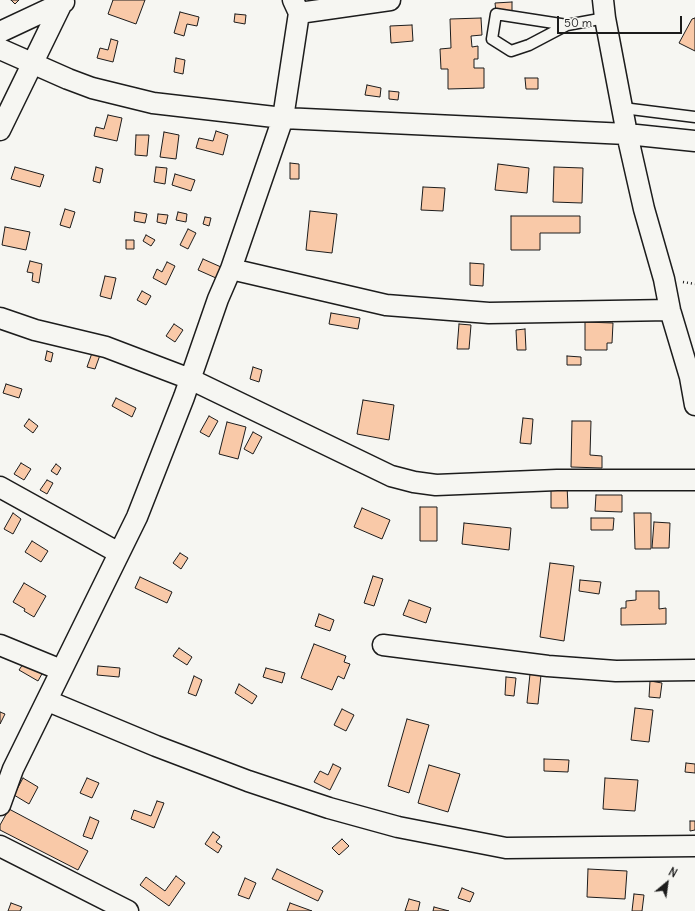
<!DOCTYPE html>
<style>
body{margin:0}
#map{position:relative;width:695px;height:911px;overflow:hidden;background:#f6f6f2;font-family:Delius,sans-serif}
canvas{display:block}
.north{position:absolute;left:647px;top:863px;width:40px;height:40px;-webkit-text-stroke:3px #f6f6f2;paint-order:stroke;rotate:29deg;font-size:11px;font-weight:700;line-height:16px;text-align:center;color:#1c1c1c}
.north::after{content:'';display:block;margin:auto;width:14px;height:18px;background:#1c1c1c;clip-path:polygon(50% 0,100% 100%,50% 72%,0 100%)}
.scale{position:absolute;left:557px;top:16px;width:125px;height:18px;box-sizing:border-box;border:2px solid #1c1c1c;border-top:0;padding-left:5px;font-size:12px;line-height:14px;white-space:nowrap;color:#1c1c1c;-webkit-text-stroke:3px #f6f6f2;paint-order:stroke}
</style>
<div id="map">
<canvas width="695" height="911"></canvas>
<div class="north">N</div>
<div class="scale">50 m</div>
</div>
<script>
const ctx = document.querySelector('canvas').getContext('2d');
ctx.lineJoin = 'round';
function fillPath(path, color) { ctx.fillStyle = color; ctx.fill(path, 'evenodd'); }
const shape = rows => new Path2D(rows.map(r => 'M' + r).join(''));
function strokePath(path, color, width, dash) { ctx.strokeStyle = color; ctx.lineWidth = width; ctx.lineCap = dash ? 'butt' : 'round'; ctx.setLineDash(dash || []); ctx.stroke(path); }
const building = shape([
 [11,0,19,0,15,4,11,0],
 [113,0,145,0,136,24,108,14,113,0],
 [512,2,512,11,496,12,495,3,512,2],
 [180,12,199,17,197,26,187,24,184,36,174,33,180,12],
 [235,14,246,15,245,24,234,22,235,14],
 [481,18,482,35,471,36,472,47,478,46,478,59,474,59,474,68,484,68,484,88,448,89,448,69,441,69,440,49,451,48,450,19,481,18],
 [695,18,695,51,679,43,692,19,695,18],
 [412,25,413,41,391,43,390,26,412,25],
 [111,39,118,41,113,62,97,58,100,48,108,50,111,39],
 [176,58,185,60,183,74,174,72,176,58],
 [525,78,538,78,538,89,526,89,525,78],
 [367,85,381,88,380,97,365,95,367,85],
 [389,91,399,92,398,100,389,99,389,91],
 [108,115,122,118,117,141,94,136,96,127,104,129,108,115],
 [216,131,228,135,223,155,196,148,199,138,213,141,216,131],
 [164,132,179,135,176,159,160,157,164,132],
 [136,135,149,135,147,156,135,155,136,135],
 [290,163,299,164,299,179,290,179,290,163],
 [498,164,529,168,527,193,495,190,498,164],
 [15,167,44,175,40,187,11,179,15,167],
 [96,167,103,169,100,183,93,181,96,167],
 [156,167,167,168,165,184,154,182,156,167],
 [554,167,583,168,582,203,553,202,554,167],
 [175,174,195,180,191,191,172,185,175,174],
 [423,187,445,188,443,211,421,210,423,187],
 [65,209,75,212,70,228,60,225,65,209],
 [310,211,337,214,332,253,306,250,310,211],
 [135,212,147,214,145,223,134,221,135,212],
 [178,212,187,214,186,222,176,220,178,212],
 [158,214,168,215,166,224,157,222,158,214],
 [511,216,580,216,580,233,540,233,540,250,511,250,511,216],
 [205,217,211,218,209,226,203,224,205,217],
 [5,227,30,232,26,250,2,245,5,227],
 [188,229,196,233,188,249,180,245,188,229],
 [146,235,155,240,151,246,143,241,146,235],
 [126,240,134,240,134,249,126,249,126,240],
 [203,259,221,267,216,278,198,270,203,259],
 [30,261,42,264,39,283,32,281,33,273,27,272,30,261],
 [167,262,175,266,166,285,153,278,157,269,162,272,167,262],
 [470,263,484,264,483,286,470,285,470,263],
 [105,276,116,278,111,299,100,296,105,276],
 [142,291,151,296,146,305,137,300,142,291],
 [331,313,360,318,358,329,329,324,331,313],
 [585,322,613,323,612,343,607,343,607,350,585,350,585,322],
 [174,324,183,330,175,342,166,336,174,324],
 [459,324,471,325,469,349,457,349,459,324],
 [525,329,526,350,517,350,516,330,525,329],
 [47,351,53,353,51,362,45,360,47,351],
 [92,353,100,355,95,369,87,367,92,353],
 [567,356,581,357,581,365,567,365,567,356],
 [253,367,262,370,259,382,250,379,253,367],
 [6,384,22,389,19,398,3,393,6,384],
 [116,398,136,408,132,417,112,406,116,398],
 [363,400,394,405,389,440,357,434,363,400],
 [209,416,218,421,209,437,200,432,209,416],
 [523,418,533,419,531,444,520,443,523,418],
 [29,419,38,426,33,433,24,426,29,419],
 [572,421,591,421,590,455,602,456,602,468,571,467,572,421],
 [227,422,246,427,238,459,219,454,227,422],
 [253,432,262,437,253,454,244,449,253,432],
 [21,463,31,469,24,480,14,474,21,463],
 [56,464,61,468,57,475,51,471,56,464],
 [47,480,53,483,47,494,40,490,47,480],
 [551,485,567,485,568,508,551,508,551,485],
 [596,495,622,495,622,512,595,511,596,495],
 [420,507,437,507,437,541,420,541,420,507],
 [362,508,390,520,382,539,354,527,362,508],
 [13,513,21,519,13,534,4,529,13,513],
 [634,513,651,513,651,549,635,549,634,513],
 [591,518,614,518,613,530,591,530,591,518],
 [654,522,670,523,669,548,652,548,654,522],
 [464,523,511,528,509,550,462,544,464,523],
 [32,541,48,551,41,562,25,552,32,541],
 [180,553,188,558,181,569,173,563,180,553],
 [550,563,574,566,564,641,540,637,550,563],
 [373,576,383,579,374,606,364,603,373,576],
 [140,577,172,592,167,603,135,588,140,577],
 [580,580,601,582,599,594,579,591,580,580],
 [24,583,46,596,34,617,24,611,25,609,13,602,24,583],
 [636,591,659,591,659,609,666,608,666,624,621,625,621,608,626,608,626,601,636,600,636,591],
 [409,600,431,608,426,623,403,615,409,600],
 [319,614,334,620,330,631,315,626,319,614],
 [314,644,346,656,344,662,350,664,344,679,338,676,332,690,301,678,314,644],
 [179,648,192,657,187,665,173,656,179,648],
 [25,661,43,672,38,681,19,670,25,661],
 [98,666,120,668,119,677,97,675,98,666],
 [266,668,285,673,282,683,263,677,266,668],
 [530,674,541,675,538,704,527,703,530,674],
 [194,676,202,680,196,696,188,693,194,676],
 [506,677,516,678,514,696,505,695,506,677],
 [650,681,662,683,660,698,649,697,650,681],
 [239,684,257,696,252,704,235,693,239,684],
 [635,708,653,710,649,742,631,740,635,708],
 [342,709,354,715,346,731,334,725,342,709],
 [0,712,5,714,0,724,0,712],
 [407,719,429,725,409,793,388,786,407,719],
 [544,759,569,760,568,772,544,771,544,759],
 [686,763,695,764,695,773,685,772,686,763],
 [333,764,341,768,330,790,314,782,320,771,328,775,333,764],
 [429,765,460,774,448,812,418,803,429,765],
 [23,778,38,787,29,804,14,795,23,778],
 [87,778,99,783,92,798,80,793,87,778],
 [605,778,638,780,635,811,603,809,605,778],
 [157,801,164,803,154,828,131,819,134,810,151,816,157,801],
 [9,809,88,851,78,870,0,830,0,825,9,809],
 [90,817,99,821,92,839,83,836,90,817],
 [690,821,695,821,695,830,690,831,690,821],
 [213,832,220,837,216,842,222,846,218,853,205,844,213,832],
 [342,839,349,846,339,855,332,848,342,839],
 [277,869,323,891,318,901,272,879,277,869],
 [588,869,627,871,625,899,587,897,588,869],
 [176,876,185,883,169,906,140,885,146,877,165,891,176,876],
 [245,878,256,883,249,899,238,895,245,878],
 [462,888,474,893,470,902,458,898,462,888],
 [634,894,644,895,642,911,632,911,634,894],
 [409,899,420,902,418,911,405,911,409,899],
 [11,903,22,907,20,911,8,911,11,903],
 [290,903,312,911,287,911,290,903],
 [434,907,449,911,433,911,434,907]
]);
fillPath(building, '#f9c9a8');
strokePath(building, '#1c1c1c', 1);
const lane = shape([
 [567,25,496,14,492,39,511,51,529,45,567,25,605,18],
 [623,108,695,117]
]);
const street = shape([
 [603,0,605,18,627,134,644,209,664,279,670,310,690,377,695,405],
 [299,13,390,0],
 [0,32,64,2],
 [0,49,68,79,92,88,153,103,283,118,627,134,695,141],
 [0,130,61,5],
 [231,269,386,305,489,313,670,310],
 [0,318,35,330,106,347,190,379,391,476,414,482,436,485,557,480,695,480],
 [0,487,119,553],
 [0,645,61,670],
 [383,645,548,666,616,671,695,670],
 [48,701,156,746,248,781,329,808,398,827,506,848,695,846],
 [0,805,13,769,137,517,184,397,218,299,231,269,283,118,299,13,293,0],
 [0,846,128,911]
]);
strokePath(lane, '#1c1c1c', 13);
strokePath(street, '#1c1c1c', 23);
strokePath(shape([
 [683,282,695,284]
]), '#1c1c1c', 2.5, [1, 3]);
strokePath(lane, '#f6f6f2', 10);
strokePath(street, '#f6f6f2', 20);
</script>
